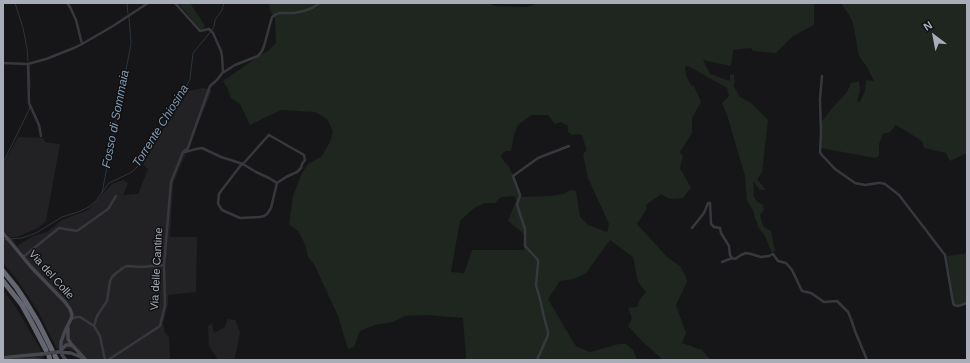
<!DOCTYPE html>
<style>
body{margin:0}
#map{position:relative;width:970px;height:363px;overflow:hidden;background:#161618;font-family:Helvetica,sans-serif}
canvas{display:block}
.frame{position:absolute;inset:0;border:4px solid #a8adb8;pointer-events:none}
.north{position:absolute;left:914px;top:16px;width:40px;height:40px;-webkit-text-stroke:3px #111113;paint-order:stroke;rotate:328deg;font-size:11px;font-weight:700;line-height:16px;text-align:center;color:#a8adb8}
.north::after{content:'';display:block;margin:auto;width:14px;height:18px;background:#a8adb8;clip-path:polygon(50% 0,100% 100%,50% 72%,0 100%)}
</style>
<div id="map">
<canvas width="970" height="363"></canvas>
<div class="frame"></div>
<div class="north">N</div>
</div>
<script>
const ctx = document.querySelector('canvas').getContext('2d');
ctx.lineJoin = 'round';
function fillPath(path, color) { ctx.fillStyle = color; ctx.fill(path, 'evenodd'); }
const shape = rows => new Path2D(rows.map(r => 'M' + r).join(''));
function strokePath(path, color, width, dash) { ctx.strokeStyle = color; ctx.lineWidth = width; ctx.lineCap = dash ? 'butt' : 'round'; ctx.setLineDash(dash || []); ctx.stroke(path); }
function drawText(font, color, halo, rows, align = 'center') {
  ctx.font = font + ' Helvetica,sans-serif'; ctx.lineWidth = 3; ctx.setLineDash([]); ctx.textBaseline = 'middle'; ctx.strokeStyle = halo; ctx.fillStyle = color; for (const [text, x, y, turn = 0] of rows) {
    ctx.save(); ctx.translate(x, y); ctx.rotate((+turn || 0) * Math.PI / 180); ctx.textAlign = isNaN(turn) ? turn : align; if (halo) ctx.strokeText(text, 0, 0); ctx.fillText(text, 0, 0); ctx.restore();
  }
}
fillPath(shape([
 [203,88,212,90,173,184,170,237,197,237,196,292,168,295,168,305,163,323,165,333,169,337,170,359,171,360,89,360,83,354,69,349,57,349,39,313,18,281,3,263,3,239,9,236,3,230,3,165,18,137,43,138,45,142,60,144,46,221,38,228,17,237,11,237,17,246,33,236,47,232,62,220,88,210,112,184,123,180,128,183,123,195,138,194,148,169,143,165,158,136,189,91],
 [3,290,15,306,40,348,44,360,3,360],
 [227,319,235,320,240,332,237,348,234,360,217,360,217,358,209,346,208,326,212,323,214,333,225,327]
]), '#222225');
fillPath(shape([
 [178,3,190,3,205,26,203,29,200,29],
 [269,3,488,3,495,6,527,7,538,3,814,3,814,25,793,36,776,53,753,51,751,48,733,50,731,66,703,60,710,74,730,81,730,75,734,74,735,83,733,85,740,97,751,103,768,120,762,172,757,179,766,190,760,190,753,181,754,192,753,195,757,202,762,204,764,210,760,215,762,222,763,226,771,231,775,251,772,253,765,236,758,227,757,222,755,219,753,210,747,201,745,176,727,115,722,103,729,96,727,88,688,66,685,67,686,73,686,75,691,85,694,86,701,102,692,118,692,133,680,152,683,156,680,168,691,188,683,198,670,199,661,194,646,205,646,210,637,224,667,257,680,266,685,275,687,282,676,305,686,333,682,343,702,350,711,360,663,360,643,342,628,326,632,318,628,308,637,307,640,299,646,292,638,282,633,257,610,240,586,273,574,279,560,281,548,299,572,340,577,347,590,352,619,344,626,344,633,350,637,360,465,360,466,357,463,318,426,315,405,316,393,322,375,325,360,331,354,347,348,349,338,316,314,264,308,257,305,244,298,231,289,224,293,196,302,173,308,164,322,156,330,142,333,131,327,119,315,112,281,110,250,125,240,104,231,98,228,89,223,81,259,56,269,50,276,43,275,19,270,10],
 [531,115,548,115,555,124,561,122,568,126,568,132,572,135,578,134,582,135,586,148,586,151,583,154,588,178,609,224,607,232,588,225,580,217,576,191,571,190,563,194,551,196,522,197,516,188,515,176,511,172,509,166,505,163,501,156,502,154,506,151,511,151,514,135,518,125],
 [515,196,516,201,508,221,524,234,524,250,472,250,464,273,451,272,460,221,474,208,485,203,495,203,501,197],
 [841,3,967,3,967,153,950,161,946,153,924,148,922,141,896,125,890,132,883,134,879,144,879,156,875,158,821,148,822,121,835,105,847,92,851,83,859,81,860,90,857,101,860,102,865,91,866,80,874,81,867,67,859,56,853,23,849,15],
 [967,253,967,302,958,305,955,305,954,302,947,256]
]), '#1e261f');
strokePath(shape([
 [15,3,23,28,27,48,28,61],
 [127,3,128,14],
 [129,17,131,43],
 [29,66,30,87],
 [3,163,29,110,30,106],
 [102,193,131,44],
 [10,239,22,238,36,233,62,217,78,212,89,207,96,201,109,183,132,172,140,164,149,145,160,128,173,111,184,92,190,79,193,53,208,35,214,27,215,20,222,10,224,3],
 [3,240,7,239]
]), '#2c353c', 1);
strokePath(shape([
 [67,3,70,7,76,20,82,44],
 [3,63,28,64,46,59,74,48,82,44,113,26,148,3],
 [28,64,29,103,39,125,41,136],
 [224,72,235,65,258,56,262,51,264,46,272,17,275,15,279,13,294,13,304,11,312,8,320,3],
 [822,76,820,99,821,133,820,152,821,154,835,169,855,183,865,185,878,183,881,183,885,184,899,195,945,255,953,302,954,305,958,306,967,303],
 [269,135,304,155,305,160,302,164,301,168,297,172,286,177,277,183,271,208,267,214,264,216,260,217,240,218,222,210,220,207,218,203,219,194,221,191,241,165,243,164,267,137,269,135],
 [185,152,196,149,202,148,221,157,243,164,256,172,269,178,277,183],
 [710,203,711,224,714,227,720,228,721,233,729,246,730,255,732,258],
 [692,228,704,213,708,203,709,203],
 [23,257,59,228,77,231,108,209,116,196],
 [722,262,732,258,735,259,741,255,746,253,751,254,761,257,769,256,773,254,778,261,786,263,792,270,802,291,811,293,824,302,837,301,848,312,851,319,855,331,867,360],
 [71,319,77,317,80,317,94,326,100,336,105,360],
 [94,326,97,316,107,301,110,281,112,277,115,274,123,268,127,266,141,267,164,265],
 [12,360,34,359,41,360],
 [108,360,160,326,165,305,164,265,171,182,183,152,188,148,210,86,217,80,223,72,222,56,221,51,213,33,209,29,200,31,175,3],
 [537,360,548,335,548,332,544,317,540,299,536,285,538,264,538,260,525,246,525,229,517,205,520,195,513,176,538,158,569,146]
]), '#37383d', 2.5);
strokePath(shape([
 [3,233,31,267,65,302,70,309,72,315,71,319,65,331,61,342,61,350],
 [68,328,68,339,71,344,86,360],
 [61,350,66,345,70,345,72,346],
 [58,352,71,353,83,358],
 [62,355,66,360],
 [3,360,4,358,10,357,42,354]
]), '#45474d', 3.5);
strokePath(shape([
 [3,271,16,287,26,302,38,322,52,350],
 [3,281,22,305,33,325,46,350],
 [49,356,50,360],
 [55,356,57,360]
]), '#63666e', 5);
strokePath(shape([
 [42,354,58,352]
]), '#45474d', 3.5);
drawText('11px', '#a8adb8', '#111113', [
 ["Via delle Cantine",157,269,-87],
 ["Via del Colle",51,275,48]
]);
drawText('italic 12px', '#7f9bb3', '#111113', [
 ["Fosso di Sommaia",116,119,-79],
 ["Torrente Chiosina",161,126,-58]
]);
</script>
